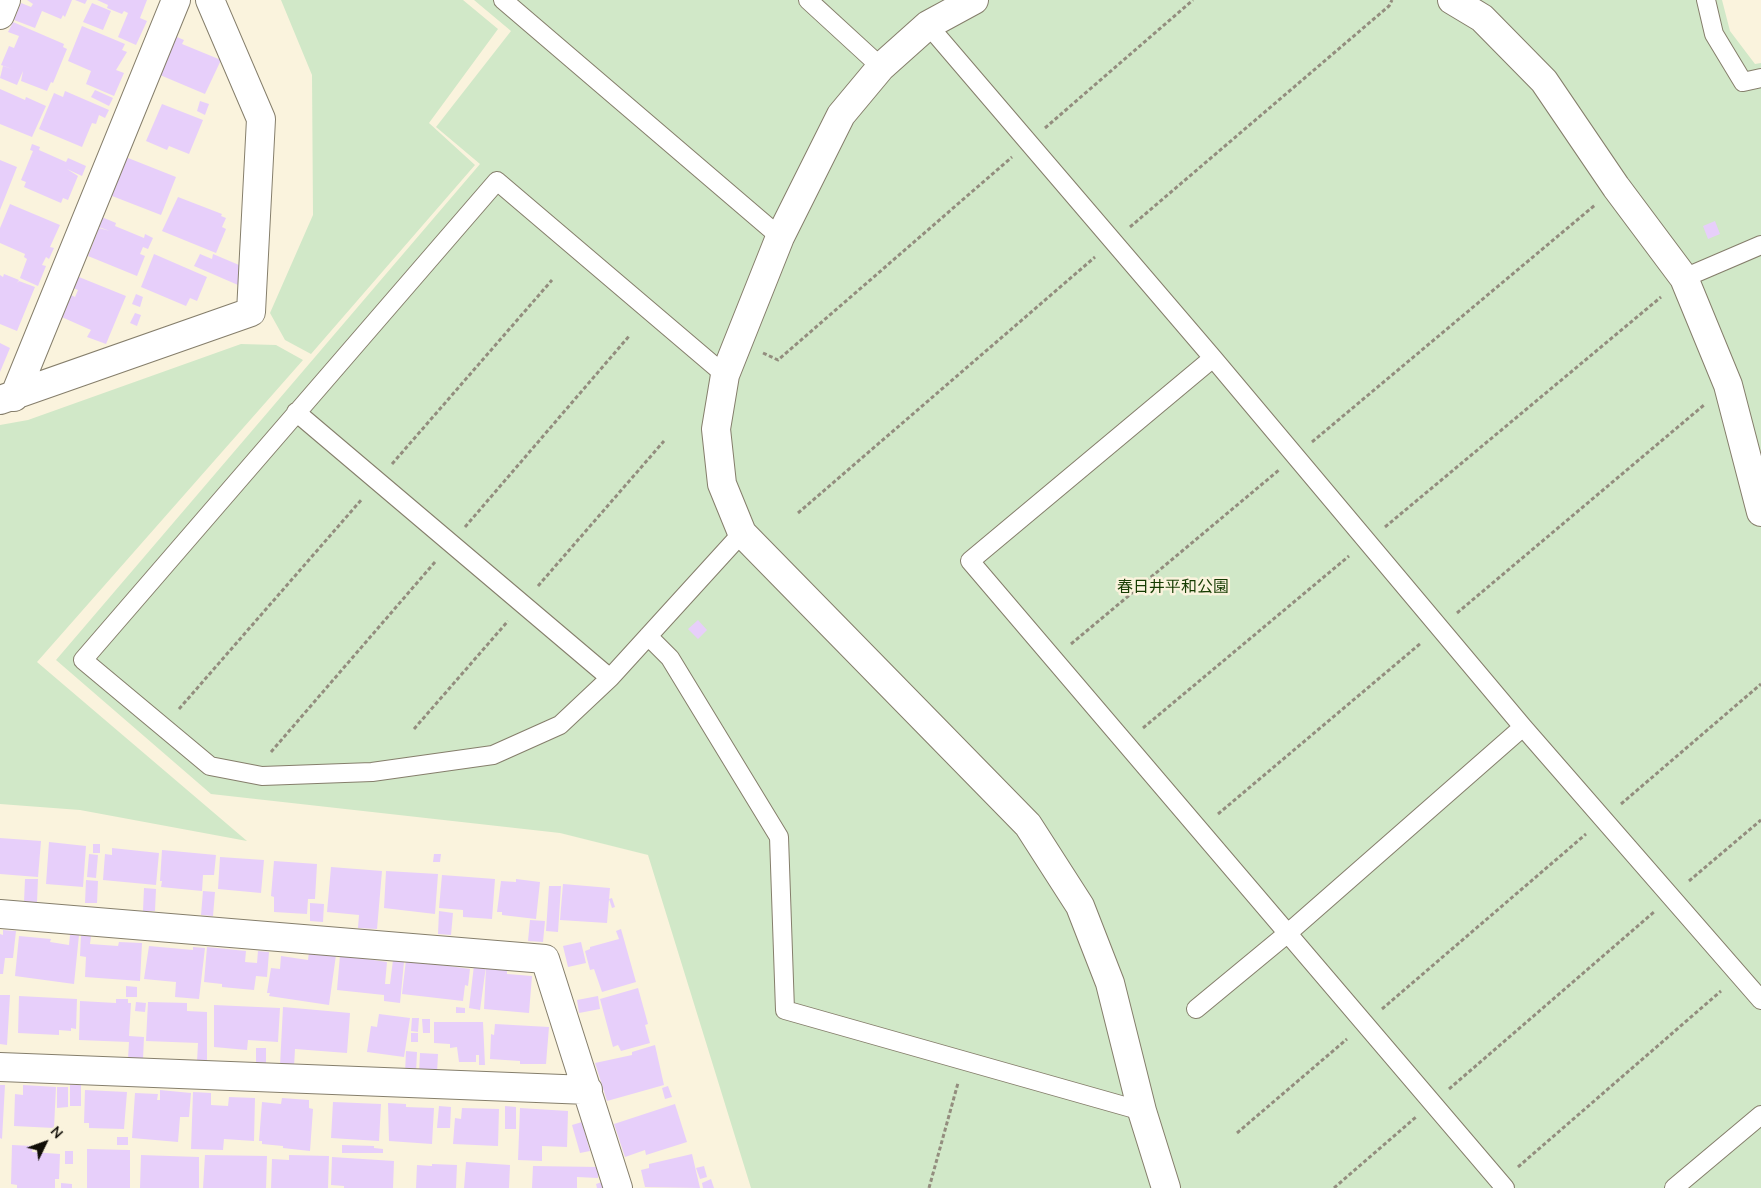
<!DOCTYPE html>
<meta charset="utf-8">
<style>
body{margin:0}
#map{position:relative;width:1761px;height:1188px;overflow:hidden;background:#faf3dd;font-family:"Nunito Sans",sans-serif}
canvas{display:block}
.north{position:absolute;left:20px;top:1118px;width:50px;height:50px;-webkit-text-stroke:4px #faf3dd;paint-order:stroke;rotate:48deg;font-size:14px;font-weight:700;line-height:20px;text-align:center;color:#110e07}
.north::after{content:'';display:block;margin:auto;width:18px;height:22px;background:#110e07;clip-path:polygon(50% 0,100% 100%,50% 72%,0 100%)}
</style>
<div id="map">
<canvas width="1761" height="1188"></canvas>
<div class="north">N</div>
</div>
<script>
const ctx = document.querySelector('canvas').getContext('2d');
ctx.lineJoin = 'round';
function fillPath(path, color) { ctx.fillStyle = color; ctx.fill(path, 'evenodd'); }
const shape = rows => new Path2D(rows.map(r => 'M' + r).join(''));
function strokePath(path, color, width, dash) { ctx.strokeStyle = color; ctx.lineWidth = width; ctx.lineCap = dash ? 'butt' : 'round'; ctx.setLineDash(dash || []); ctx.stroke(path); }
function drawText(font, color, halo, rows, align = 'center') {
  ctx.font = font + ' "Nunito Sans","Noto Sans JP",sans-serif'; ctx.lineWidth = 5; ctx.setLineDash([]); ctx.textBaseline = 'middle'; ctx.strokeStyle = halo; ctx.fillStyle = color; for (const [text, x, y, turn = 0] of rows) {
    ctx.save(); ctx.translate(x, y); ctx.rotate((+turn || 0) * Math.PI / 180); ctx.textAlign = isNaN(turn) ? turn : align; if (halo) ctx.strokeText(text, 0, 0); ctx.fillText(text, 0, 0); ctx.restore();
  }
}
fillPath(shape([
 [281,0,463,0,498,29,429,123,475,165,311,354,285,340,270,313,313,215,312,75],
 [474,0,1722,0,1730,31,1755,64,1761,63,1761,1188,751,1188,648,855,560,833,211,794,56,660,480,164,436,127,511,31],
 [241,344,276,345,303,360,37,662,247,841,80,810,0,804,0,425,28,420]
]), '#d1e8c8');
fillPath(shape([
 [27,0,72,0,65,17,63,15,61,19,42,11,35,28,14,20,21,3,31,7,33,4],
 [75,0,87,0,85,4],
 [97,0,147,0,140,18,147,21,136,45,118,37,128,13,124,11,122,14,107,8,108,5],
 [92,3,111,11,103,30,83,22],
 [13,22,64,44,63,47,67,49,53,83,51,82,47,91,21,81,23,71,17,85,0,78,3,66,12,69,1,65,9,46,14,48,19,36,8,32],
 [82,26,125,44,122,50,127,52,116,70,124,73,114,96,86,84,91,71,68,61],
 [177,37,184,40,182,44,221,60,205,94,160,75,172,40,175,41],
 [0,89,25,100,26,97,46,106,32,137,0,124],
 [95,90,113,98,109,106,91,97],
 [65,91,109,110,105,118,99,115,96,124,92,123,82,147,39,129,54,93,63,97],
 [200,101,209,104,205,115,197,111],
 [162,104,203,120,189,154,169,146,167,150,146,141],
 [32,144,40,147,39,150,66,162,68,158,86,166,82,176,67,169,78,176,68,200,63,198,61,203,24,187,26,182,21,180,33,151,30,150],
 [123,156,176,177,161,215,107,194],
 [0,160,17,167,0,210],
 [178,197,222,214,221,216,226,218,222,227,226,229,216,253,162,231],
 [10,204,60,225,50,247,54,248,49,259,46,257,42,265,46,266,38,286,20,278,27,259,24,257,25,254,0,243,0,228],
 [97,215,116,223,115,226,144,238,145,234,153,238,148,249,143,247,140,254,145,256,137,276,88,256,99,228,110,231,93,225],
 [1715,221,1720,234,1708,239,1703,226],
 [154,254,207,277,197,301,190,298,186,306,141,287],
 [200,254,212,259,213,254,239,265,238,285,194,266],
 [4,274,19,280,17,283,19,281,35,287,17,331,0,324,0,275,3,277],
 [74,275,126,296,106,344,87,337,91,330,57,315,66,293,75,297,78,290,68,286],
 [136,294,143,297,140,307,132,304],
 [135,313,141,315,137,326,130,323],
 [0,343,10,348,0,372],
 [698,620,707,630,698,639,688,629],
 [0,838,41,841,38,877,0,874],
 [49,842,86,846,83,887,46,884],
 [93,844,100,844,100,853,93,853],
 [112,848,159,853,156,885,103,880,105,854,112,855],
 [162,850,216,855,214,875,203,875,202,891,161,887,162,881,160,881],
 [89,854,98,855,96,878,87,877],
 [434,854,441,854,440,862,433,862],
 [220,857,264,860,261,893,218,889],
 [274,861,317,864,315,899,308,899,307,914,274,912,274,897,271,896],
 [331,867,382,871,377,929,358,928,359,915,327,912],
 [386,871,438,874,435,914,384,908],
 [442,875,495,879,492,919,463,917,463,910,439,908],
 [25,879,38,879,37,902,24,902],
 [516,879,540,882,536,919,502,915,502,912,497,912,501,881,516,882],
 [86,880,98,881,97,903,85,903],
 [563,884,610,888,607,923,560,920],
 [549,886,561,886,558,932,546,931],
 [144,888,156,889,155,911,143,911],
 [203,891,215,892,213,916,201,915],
 [612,898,615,907,612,908,609,899],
 [310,903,324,904,323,922,310,921],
 [439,911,453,913,451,935,438,934],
 [530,920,545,921,543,942,528,941],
 [621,929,636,982,602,992,594,969,590,970,585,951,590,949,590,947,619,939,616,931],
 [3,930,16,931,13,958,5,958,3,974,0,974,0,934,3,935],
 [70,935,79,935,74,984,15,976,19,936,51,939,50,942,69,945],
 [81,935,91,936,90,944,118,946,119,942,142,943,140,981,85,977,86,957,80,956],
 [581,942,586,963,568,967,563,946],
 [149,946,193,950,193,947,205,948,199,999,175,997,176,982,144,979],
 [207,947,246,951,245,962,257,963,258,951,269,952,267,977,256,976,254,990,222,987,222,984,204,982],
 [309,952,336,955,329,1005,269,996,270,993,267,993,271,968,280,969,281,956,308,960],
 [340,955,387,962,385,984,390,984,393,960,404,962,400,1003,384,1001,384,995,337,990],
 [406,960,470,969,468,986,465,985,463,1001,402,994],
 [474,965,486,966,480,1010,469,1008],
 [486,968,507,969,507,974,532,976,529,1013,484,1009],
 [126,986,137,987,137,997,126,997],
 [638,988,648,1024,645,1025,650,1043,621,1051,618,1045,613,1047,600,999],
 [0,995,10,995,7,1045,0,1044],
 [19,996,77,999,76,1029,71,1028,71,1031,59,1030,59,1035,18,1033],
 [598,996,600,1009,579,1013,577,1000],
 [116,999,128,999,128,1003,131,1003,129,1036,144,1037,143,1059,128,1059,129,1042,79,1040,80,1001,116,1003],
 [136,1002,146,1003,145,1012,135,1011],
 [148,1002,187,1003,187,1011,207,1012,207,1063,197,1062,198,1043,146,1041],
 [214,1005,280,1008,278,1042,248,1040,247,1050,214,1047],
 [283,1007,350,1013,347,1053,295,1049,294,1067,280,1066],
 [456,1007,465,1008,465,1013,456,1013],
 [379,1014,410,1018,404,1057,367,1052,371,1026,377,1027],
 [412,1018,419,1018,418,1032,411,1031],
 [422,1019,430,1019,430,1033,423,1033],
 [434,1022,483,1022,485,1065,479,1065,479,1055,476,1055,476,1062,459,1062,457,1047,450,1048,450,1044,434,1043],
 [495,1024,549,1027,546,1064,520,1064,520,1061,490,1059,491,1034,494,1035],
 [411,1033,418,1033,418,1042,411,1042],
 [655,1045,664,1085,607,1101,595,1063,632,1055,632,1052],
 [256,1048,266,1048,266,1066,256,1065],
 [406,1051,417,1052,416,1073,405,1073],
 [420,1053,438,1054,437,1073,419,1073],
 [0,1085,5,1085,2,1139,0,1138],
 [23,1085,56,1087,54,1128,14,1126,15,1094,23,1095],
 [70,1085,81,1085,81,1106,70,1106],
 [668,1086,672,1097,665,1099,662,1088],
 [57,1087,68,1087,68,1107,57,1108],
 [85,1090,127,1092,124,1129,89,1128,89,1123,84,1123],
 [160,1090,191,1093,189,1117,180,1117,178,1142,132,1138,135,1093,158,1094,157,1100,160,1100],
 [193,1092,211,1093,211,1105,228,1106,229,1097,255,1098,254,1141,224,1139,223,1150,191,1149],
 [282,1098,309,1100,309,1108,313,1109,310,1151,283,1148,283,1146,262,1144,262,1141,259,1141,262,1102,281,1104],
 [333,1102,381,1104,379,1141,331,1138],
 [388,1103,406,1104,406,1107,434,1108,432,1144,389,1141],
 [675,1104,687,1142,646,1155,645,1150,625,1157,614,1124],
 [439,1106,451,1107,450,1128,437,1128],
 [505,1106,516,1107,516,1129,505,1129],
 [462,1108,499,1109,498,1146,453,1144,455,1118,461,1119],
 [520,1108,568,1111,567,1147,542,1146,542,1161,518,1160],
 [582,1122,590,1151,580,1153,572,1125],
 [117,1137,128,1137,128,1145,117,1145],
 [12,1145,33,1146,32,1152,60,1154,59,1179,55,1179,55,1188,17,1188,17,1185,11,1184],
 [342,1145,374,1146,374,1148,383,1149,383,1153,342,1153],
 [87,1149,130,1150,130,1188,87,1188],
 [65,1151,73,1151,73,1164,65,1164],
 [692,1154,700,1188,645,1187,641,1170,649,1168,649,1164],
 [141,1155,199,1157,199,1188,140,1188],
 [205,1155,267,1156,266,1188,203,1188],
 [289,1155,329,1156,328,1188,271,1188,272,1159,289,1160],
 [332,1157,394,1161,393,1188,344,1188,344,1186,331,1185],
 [466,1162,510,1165,509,1188,464,1188],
 [432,1164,457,1165,456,1188,416,1188,417,1165,432,1166],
 [533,1166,598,1167,598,1178,577,1177,577,1188,532,1188],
 [704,1166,707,1177,700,1179,696,1168],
 [711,1179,714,1188,703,1188,702,1183],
 [602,1182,604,1188,597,1188,596,1184],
 [61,1183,72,1184,72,1188,61,1188]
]), '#e7cffa');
const service = shape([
 [503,0,780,237],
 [808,0,881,67],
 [1706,0,1714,34,1743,82,1761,78],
 [928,25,1213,358,1523,727,1761,1000],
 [1684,278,1761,245],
 [1213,358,970,561,1505,1188],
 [725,375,497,181,83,660,210,766,262,776,372,772,493,755,560,725,610,678,742,533],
 [296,412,610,678],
 [648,636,670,658,779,837,785,1010,1142,1111],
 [1196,1009,1288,933,1523,727],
 [1674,1188,1761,1115]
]);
const minor = shape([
 [0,15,6,0],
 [14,397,176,0],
 [0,400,251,312,261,119,210,0],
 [0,914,545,959,618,1188],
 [0,1067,588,1090]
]);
const tertiary = shape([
 [974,0,928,25,881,67,841,115,780,237,725,375,716,429,722,484,742,533,1028,825,1080,906,1110,983,1142,1111,1166,1188],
 [1452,0,1482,18,1544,81,1616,187,1684,278,1728,385,1761,512]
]);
strokePath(service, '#857e6b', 20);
strokePath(minor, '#857e6b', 30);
strokePath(tertiary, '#857e6b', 30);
strokePath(shape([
 [1045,128,1193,0],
 [1130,227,1389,6,1392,0],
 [763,353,778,360,1012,157],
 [1312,442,1595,205],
 [392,464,552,280],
 [798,513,1095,257],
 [465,527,630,335],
 [1385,527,1661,297],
 [538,586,664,441],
 [1457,613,1704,405],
 [1071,644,1279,470],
 [179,709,362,499],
 [1143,728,1349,556],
 [414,729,508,621],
 [271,752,435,562],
 [1621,804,1761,684],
 [1218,814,1421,643],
 [1689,881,1761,820],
 [1382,1009,1586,834],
 [1449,1089,1654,912],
 [1237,1133,1347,1039],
 [1518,1167,1721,991],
 [929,1188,958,1083],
 [1334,1188,1416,1117]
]), '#938d7e', 3, [4, 2.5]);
strokePath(service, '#fff', 18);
strokePath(minor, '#fff', 28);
strokePath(tertiary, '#fff', 28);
drawText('16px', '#163c02', '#faf3dd', [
 ["春日井平和公園",1173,588]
]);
</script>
